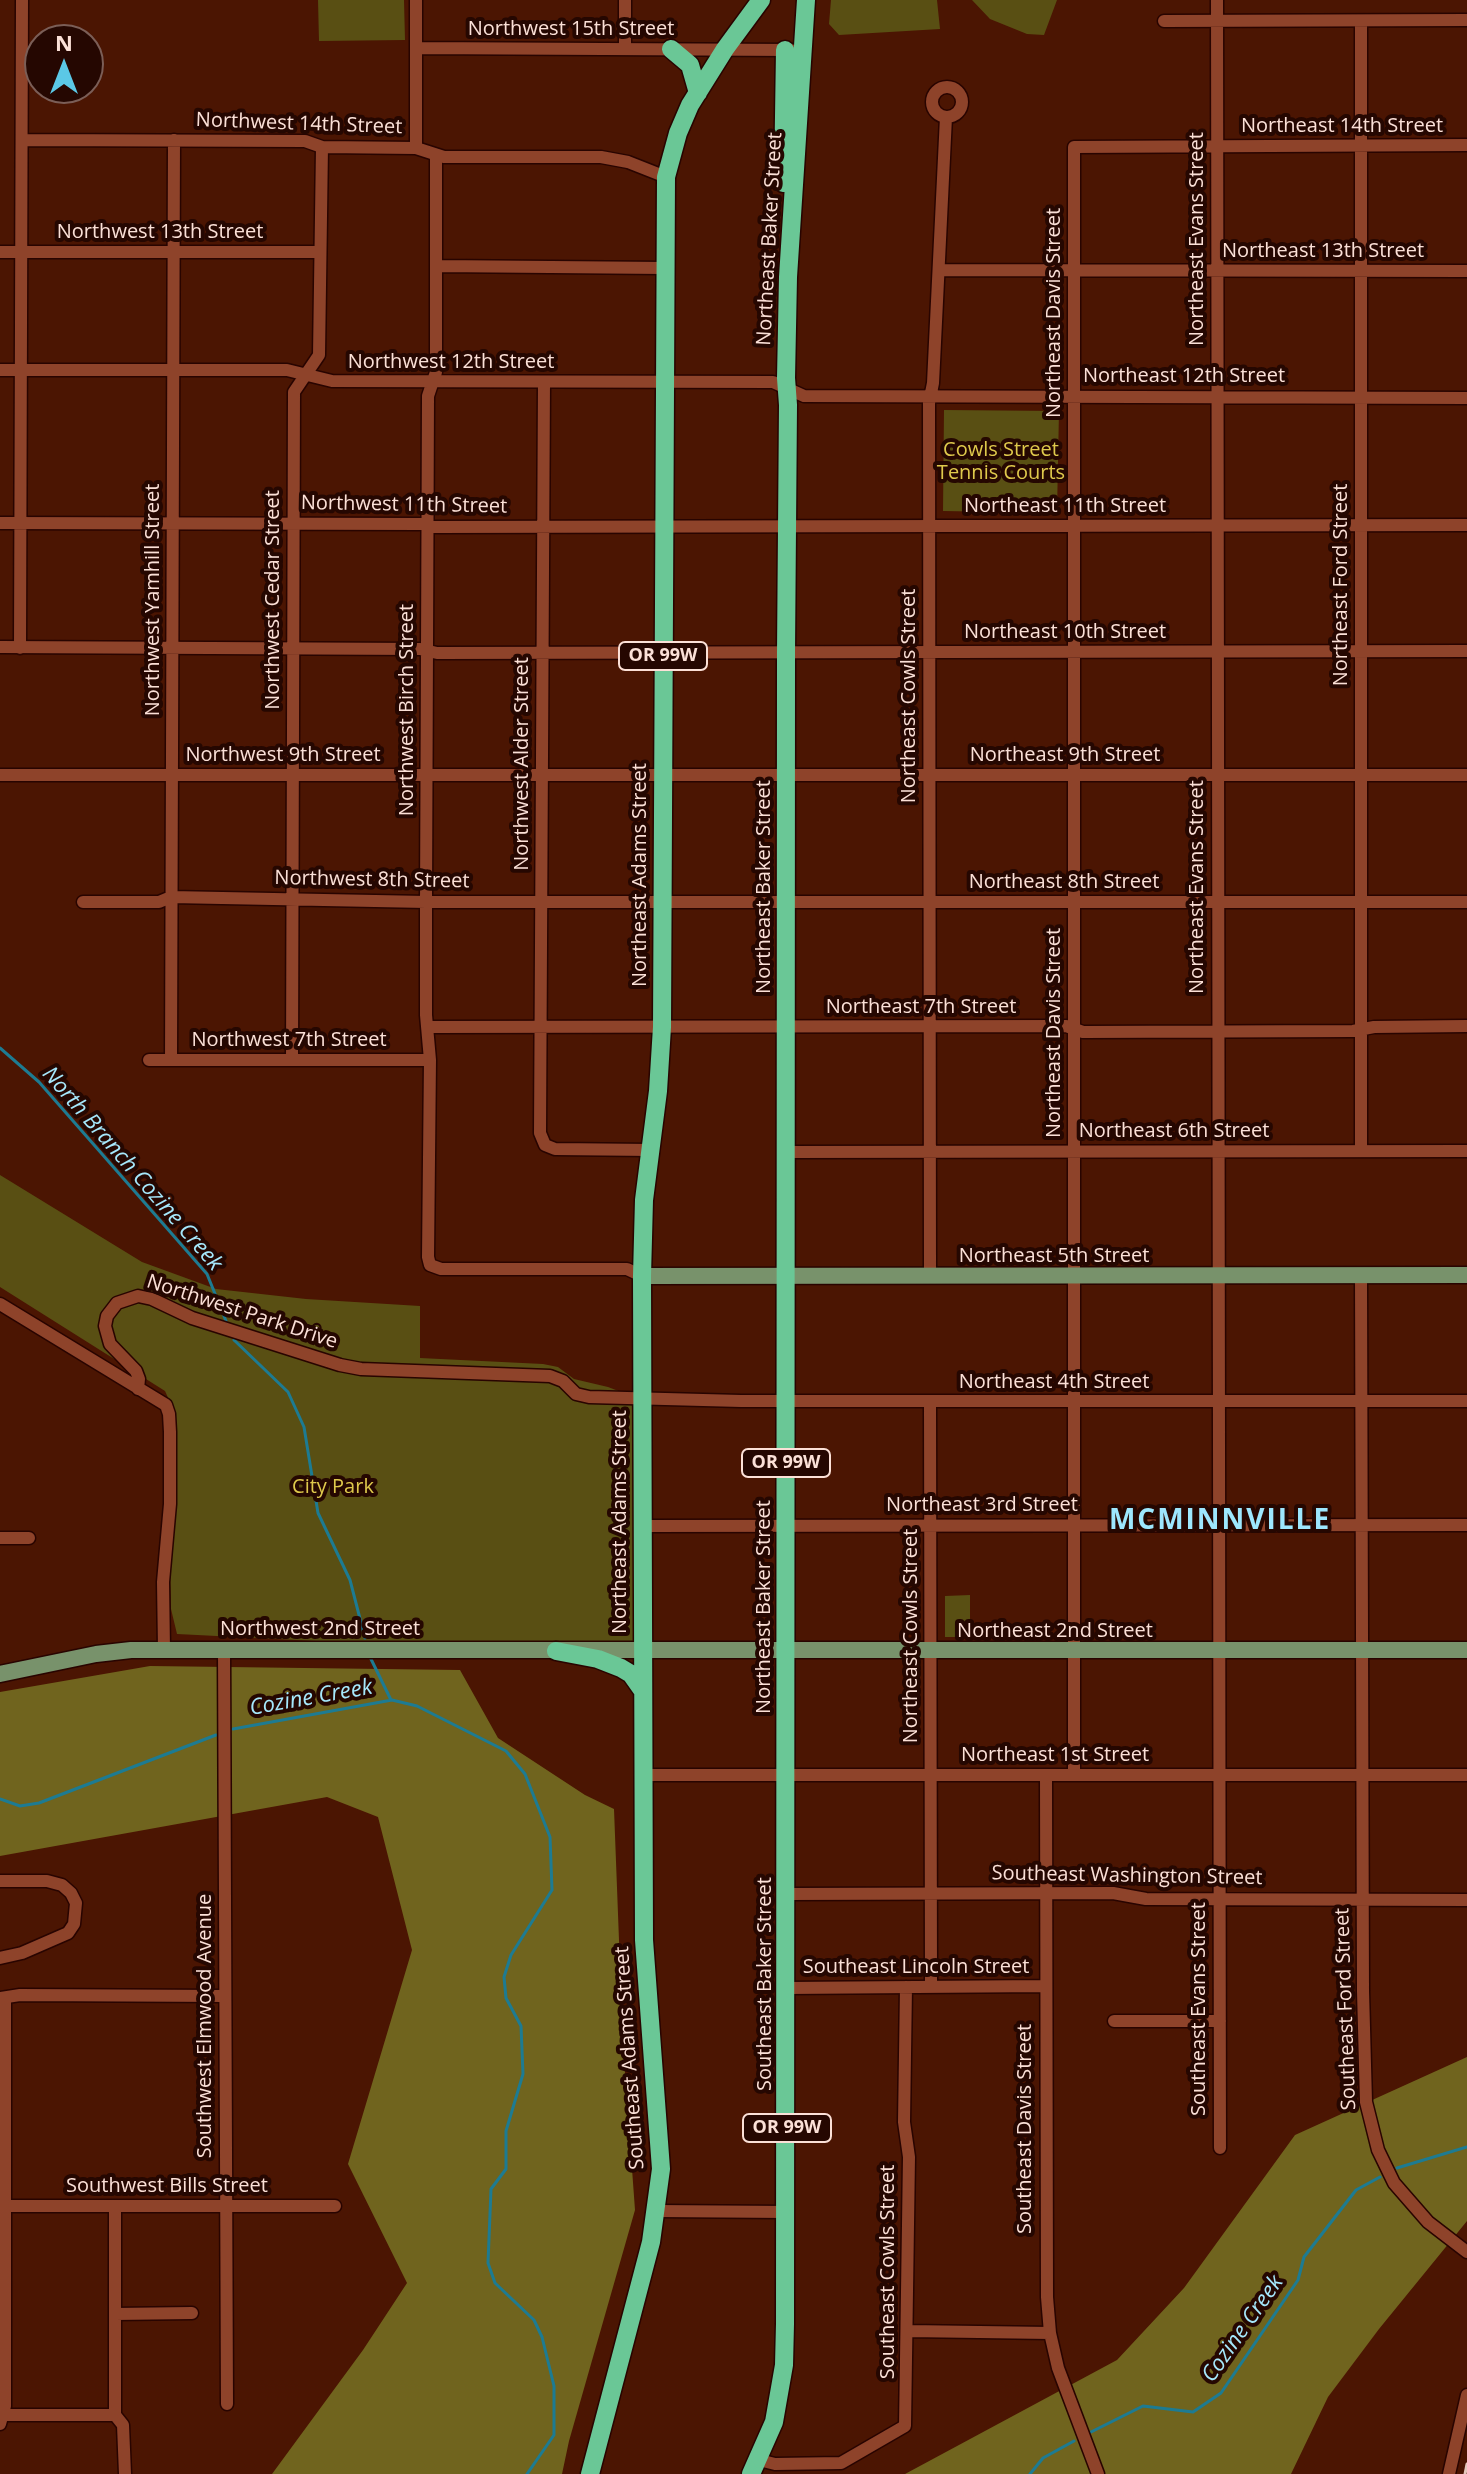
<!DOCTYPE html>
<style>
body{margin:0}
#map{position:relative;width:1467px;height:2474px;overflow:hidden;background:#4b1502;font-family:"Open Sans",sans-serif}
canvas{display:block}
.north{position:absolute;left:24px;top:24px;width:80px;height:80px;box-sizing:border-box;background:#250701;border:2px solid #7b5e57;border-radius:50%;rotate:0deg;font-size:22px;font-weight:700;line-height:32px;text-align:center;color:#fbe0d7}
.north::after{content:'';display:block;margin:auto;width:28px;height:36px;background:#5bc8e6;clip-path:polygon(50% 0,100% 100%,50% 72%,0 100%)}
</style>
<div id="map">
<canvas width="1467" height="2474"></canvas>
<div class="north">N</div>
</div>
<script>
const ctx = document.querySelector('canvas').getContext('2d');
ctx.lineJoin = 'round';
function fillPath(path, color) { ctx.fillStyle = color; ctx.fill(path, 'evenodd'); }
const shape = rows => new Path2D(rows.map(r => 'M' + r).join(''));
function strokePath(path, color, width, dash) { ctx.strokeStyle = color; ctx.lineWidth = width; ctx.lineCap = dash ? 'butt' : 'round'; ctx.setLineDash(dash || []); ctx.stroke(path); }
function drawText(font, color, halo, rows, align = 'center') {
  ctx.font = font + ' "Open Sans",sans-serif'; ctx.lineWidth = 8; ctx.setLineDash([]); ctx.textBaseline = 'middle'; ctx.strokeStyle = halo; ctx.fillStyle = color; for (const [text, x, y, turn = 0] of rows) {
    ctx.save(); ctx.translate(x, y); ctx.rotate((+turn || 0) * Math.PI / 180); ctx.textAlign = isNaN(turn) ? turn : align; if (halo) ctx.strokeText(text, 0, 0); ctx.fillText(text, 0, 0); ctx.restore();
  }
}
fillPath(shape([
 [318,0,404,0,405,40,319,41],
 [831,0,937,0,940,29,839,35,829,24],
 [972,0,1057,0,1044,35,1027,34,990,19],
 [944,410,1059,411,1057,513,943,511],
 [0,1175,142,1262,216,1289,306,1299,420,1306,420,1358,543,1364,558,1367,574,1379,608,1387,642,1400,643,1650,494,1650,177,1634,171,1609,170,1567,176,1493,174,1411,165,1391,0,1287],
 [970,1595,970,1637,945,1637,945,1596]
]), '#594f13');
fillPath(shape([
 [150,1666,460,1670,498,1738,585,1795,614,1809,623,2045,635,2210,569,2441,562,2474,272,2474,363,2350,407,2283,348,2164,412,1950,378,1817,327,1797,0,1856,0,1692],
 [1467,2057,1467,2221,1379,2329,1328,2397,1291,2474,905,2474,1117,2360,1184,2288,1295,2135]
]), '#70641e');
strokePath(shape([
 [0,1048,39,1082,207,1274,226,1321],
 [234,1340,288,1392,304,1427,318,1513,350,1580,365,1638],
 [370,1657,391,1700],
 [233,1729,392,1700,417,1706,506,1751,525,1774,550,1837,552,1890,511,1955,504,1977,506,1998,521,2026,523,2074,506,2131,506,2169,491,2189,488,2263,495,2283,534,2320,542,2337,554,2386,554,2435,527,2474],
 [0,1799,20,1806,39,1803,216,1735],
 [1397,2168,1467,2147],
 [1091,2432,1143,2406,1193,2412,1221,2393,1298,2280,1304,2257,1356,2190,1380,2177],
 [1030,2474,1043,2458,1074,2441]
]), '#1d7b92', 3);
const minor = shape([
 [416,0,416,148],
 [1217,0,1220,2148],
 [1164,21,1467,20],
 [1361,21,1361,1149],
 [416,48,791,50],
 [625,49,625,0],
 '932 102a15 15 0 1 1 30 0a15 15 0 1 1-30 0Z',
 [22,140,305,141,322,147,416,148,444,157,601,157,628,162,666,177],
 [436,156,436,372,428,396,426,902,426,1015,430,1060,428,1257,430,1265,441,1269,627,1269,642,1276],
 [0,252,320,252],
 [437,266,664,268],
 [939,270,1467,271],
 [0,370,287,370,332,381,773,382,804,396,1467,398],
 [544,382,540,1133,545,1145,555,1149,651,1150],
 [0,523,422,524,434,527,1467,525],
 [0,647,420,649,437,653,1467,651],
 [20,648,22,0],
 [0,775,1467,775],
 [83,902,159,902,171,897,426,902,1467,902],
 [427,1027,1066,1026,1083,1032,1353,1031,1374,1027,1467,1026],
 [149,1060,430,1060],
 [171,1060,174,140],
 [292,1060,294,392,319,355,322,147],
 [786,1152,1467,1151],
 [930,1276,929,403,933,383,946,117],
 [1361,1276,1363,1991,1366,2102,1378,2150,1394,2183,1428,2222,1467,2252],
 [0,1304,166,1405,169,1414,170,1432,170,1504,163,1582,164,1649],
 [138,1389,139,1379,136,1371,110,1344,105,1326,107,1316,117,1303,138,1296,152,1299,192,1318,340,1365,361,1369,550,1376,563,1381,576,1394,589,1397,741,1401,1467,1401],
 [930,1401,931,1986],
 [642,1526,1467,1525],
 [0,1538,29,1538],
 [224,1649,227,2404],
 [643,1775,1467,1775],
 [1046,1775,1047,2297,1050,2333,1058,2368,1098,2474],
 [1074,1775,1074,147,1467,145],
 [0,1881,47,1881,62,1885,71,1893,76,1903,74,1924,68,1933,22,1953,0,1958],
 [787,1894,1113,1893,1146,1899,1467,1900],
 [787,1988,1045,1986],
 [0,1998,20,1995,225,1996],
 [1114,2021,1220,2021],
 [0,2206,335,2206],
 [115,2206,115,2415,123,2425,125,2474],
 [657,2211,786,2212],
 [115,2314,192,2313],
 [908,2331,1050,2333],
 [0,2415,115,2415],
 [0,2424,5,2406,5,1998],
 [759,2460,775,2464,841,2463,905,2426,909,2157,904,2122,906,1987],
 [1449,2474,1467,2395]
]);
const major = shape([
 [642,1276,1467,1275],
 [0,1674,96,1654,131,1650,1467,1650]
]);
const highway = shape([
 [671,49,690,65,698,93],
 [783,183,785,50],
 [556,1651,598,1659,621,1668,631,1674,643,1691],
 [590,2474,651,2242,661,2169,644,1940,642,1276,644,1200,658,1091,662,1027,666,177,678,133,690,105,725,49,761,0],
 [751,2474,774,2422,784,2365,785,2324,786,652,788,405,786,378,788,277,806,0]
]);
strokePath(minor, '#280400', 15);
strokePath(major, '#280400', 19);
strokePath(highway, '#280400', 21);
strokePath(minor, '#8e432a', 12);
strokePath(major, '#78926b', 16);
strokePath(highway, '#6ac796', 18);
strokePath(shape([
 [1465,2474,1467,2464]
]), '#e5c7bd', 3);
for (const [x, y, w] of [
 [663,656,88],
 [786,1463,88],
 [787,2128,88]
]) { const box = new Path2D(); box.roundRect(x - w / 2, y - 14, w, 28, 6); ctx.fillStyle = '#250701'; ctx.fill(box); strokePath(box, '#fbe0d7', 2); }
drawText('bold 18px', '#fbe0d7', null, [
 ["OR 99W",663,656],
 ["OR 99W",786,1463],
 ["OR 99W",787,2128]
]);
drawText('20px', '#fbe0d7', '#250701', [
 ["Northwest 15th Street",571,29],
 ["Northwest 14th Street",299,124,2],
 ["Northeast 14th Street",1342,126],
 ["Northwest 13th Street",160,232],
 ["Northeast Baker Street",770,239,-87],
 ["Northeast Evans Street",1197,239,-90],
 ["Northeast 13th Street",1323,251],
 ["Northeast Davis Street",1054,313,-90],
 ["Northwest 12th Street",451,362],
 ["Northeast 12th Street",1184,376],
 ["Northwest 11th Street",404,505,1],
 ["Northeast 11th Street",1065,506],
 ["Northeast Ford Street",1341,585,-90],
 ["Northwest Yamhill Street",153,600,-90],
 ["Northwest Cedar Street",273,600,-90],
 ["Northeast 10th Street",1065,632],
 ["Northeast Cowls Street",909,696,-90],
 ["Northwest Birch Street",407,710,-90],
 ["Northwest 9th Street",283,755],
 ["Northeast 9th Street",1065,755],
 ["Northwest Alder Street",522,764,-90],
 ["Northeast Adams Street",640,875,-90],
 ["Northwest 8th Street",372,880,1],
 ["Northeast 8th Street",1064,882],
 ["Northeast Baker Street",764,887,-90],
 ["Northeast Evans Street",1197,887,-90],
 ["Northeast 7th Street",921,1007],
 ["Northeast Davis Street",1054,1033,-90],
 ["Northwest 7th Street",289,1040],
 ["Northeast 6th Street",1174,1131],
 ["Northeast 5th Street",1054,1256],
 ["Northwest Park Drive",242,1312,18],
 ["Northeast 4th Street",1054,1382],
 ["Northeast 3rd Street",982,1505],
 ["Northeast Adams Street",620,1522,-90],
 ["Northeast Baker Street",764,1607,-90],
 ["Northwest 2nd Street",320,1629],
 ["Northeast 2nd Street",1055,1631],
 ["Northeast Cowls Street",911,1636,-90],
 ["Northeast 1st Street",1055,1755],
 ["Southeast Washington Street",1127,1876,1],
 ["Southeast Lincoln Street",916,1967],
 ["Southeast Baker Street",765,1984,-90],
 ["Southeast Evans Street",1199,2009,-90],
 ["Southeast Ford Street",1346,2009,-92],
 ["Southwest Elmwood Avenue",205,2026,-90],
 ["Southeast Adams Street",630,2058,-94],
 ["Southeast Davis Street",1025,2129,-90],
 ["Southwest Bills Street",167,2186],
 ["Southeast Cowls Street",888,2272,-90]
]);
drawText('20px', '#dfc94c', '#250701', [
 ["Cowls Street",1001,450],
 ["Tennis Courts",1001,473],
 ["City Park",333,1487]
]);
drawText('italic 22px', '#a6e8fc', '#250701', [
 ["North Branch Cozine Creek",132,1169,49],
 ["Cozine Creek",311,1698,-10],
 ["Cozine Creek",1243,2329,-55]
]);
ctx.letterSpacing = '2px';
drawText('bold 28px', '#9de7fe', '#250701', [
 ["MCMINNVILLE",1220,1521]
]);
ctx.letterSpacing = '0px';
</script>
